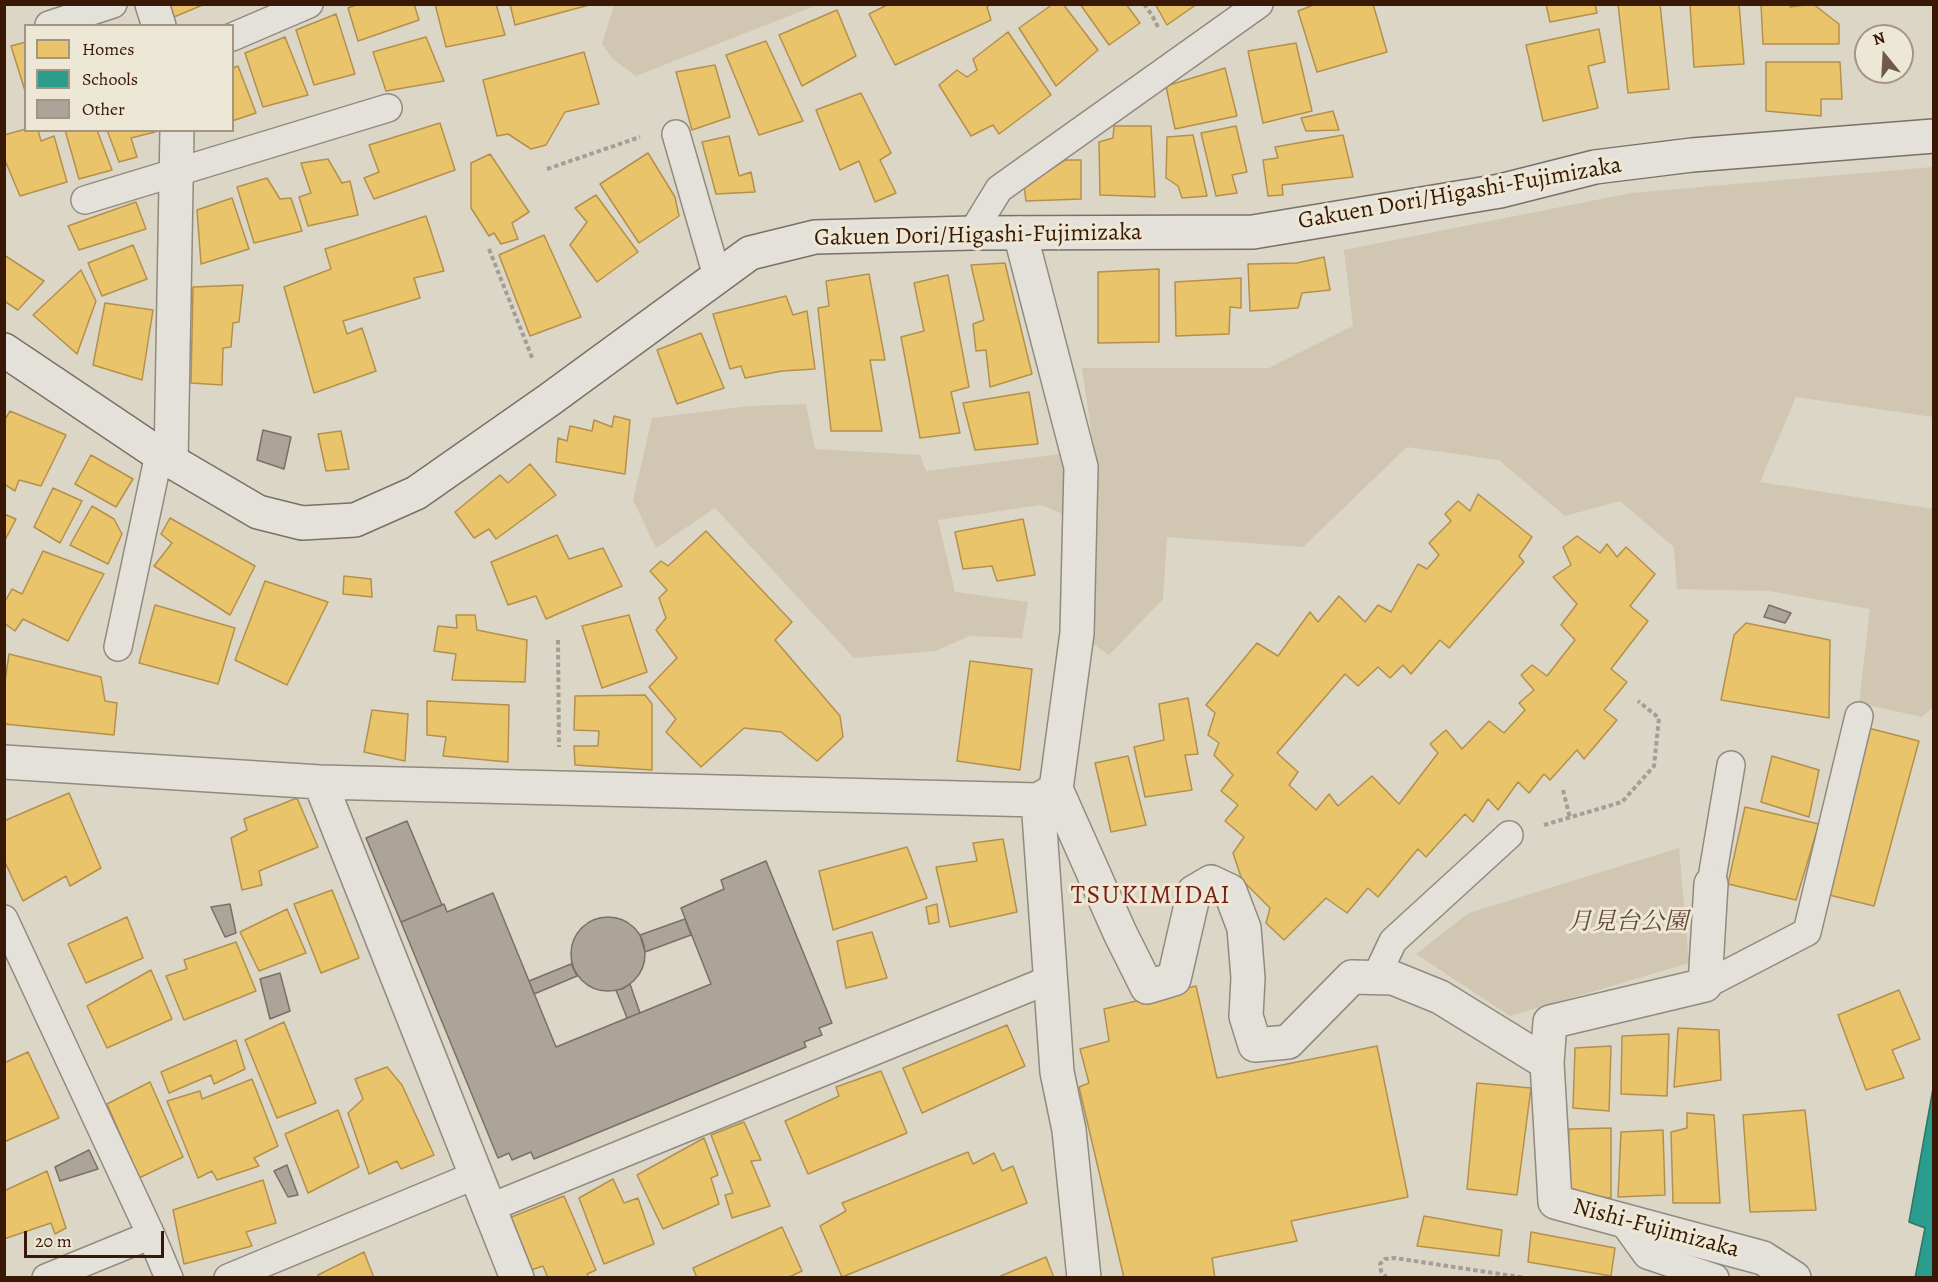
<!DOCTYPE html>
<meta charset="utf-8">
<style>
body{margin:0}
#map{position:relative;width:1938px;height:1282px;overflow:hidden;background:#dcd6c7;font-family:Alegreya,serif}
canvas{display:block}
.frame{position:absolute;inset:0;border:6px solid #391805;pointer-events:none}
.legend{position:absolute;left:24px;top:24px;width:210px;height:108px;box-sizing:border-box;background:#ede7d5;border:2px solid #a59482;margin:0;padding:8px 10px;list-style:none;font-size:18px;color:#391805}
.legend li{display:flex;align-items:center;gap:12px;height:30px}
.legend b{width:30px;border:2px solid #a59482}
.north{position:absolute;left:1854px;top:24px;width:60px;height:60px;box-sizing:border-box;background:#ede7d5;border:2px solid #a59482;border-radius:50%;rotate:342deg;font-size:16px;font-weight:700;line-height:24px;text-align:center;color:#391805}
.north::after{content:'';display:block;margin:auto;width:21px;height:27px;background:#725a49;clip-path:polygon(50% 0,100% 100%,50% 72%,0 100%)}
.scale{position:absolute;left:24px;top:1231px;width:140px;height:27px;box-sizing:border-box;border:3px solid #391805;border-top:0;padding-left:8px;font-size:18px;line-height:21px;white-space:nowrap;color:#391805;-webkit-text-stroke:4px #ede7d5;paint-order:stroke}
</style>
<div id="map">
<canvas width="1938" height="1282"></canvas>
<div class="frame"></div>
<ul class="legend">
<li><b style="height:16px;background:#e9c46a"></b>Homes</li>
<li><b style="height:16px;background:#2a9d8f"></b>Schools</li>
<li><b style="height:16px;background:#aca499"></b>Other</li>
</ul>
<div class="north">N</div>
<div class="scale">20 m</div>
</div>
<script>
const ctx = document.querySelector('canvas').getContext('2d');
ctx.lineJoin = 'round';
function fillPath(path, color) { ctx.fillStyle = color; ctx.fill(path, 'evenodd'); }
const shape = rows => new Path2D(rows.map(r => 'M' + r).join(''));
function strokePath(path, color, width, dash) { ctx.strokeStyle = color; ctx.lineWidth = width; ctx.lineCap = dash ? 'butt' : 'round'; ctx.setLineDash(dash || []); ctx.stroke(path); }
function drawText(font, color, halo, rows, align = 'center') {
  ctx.font = font + ' Alegreya,"Noto Serif JP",serif'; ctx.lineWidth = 6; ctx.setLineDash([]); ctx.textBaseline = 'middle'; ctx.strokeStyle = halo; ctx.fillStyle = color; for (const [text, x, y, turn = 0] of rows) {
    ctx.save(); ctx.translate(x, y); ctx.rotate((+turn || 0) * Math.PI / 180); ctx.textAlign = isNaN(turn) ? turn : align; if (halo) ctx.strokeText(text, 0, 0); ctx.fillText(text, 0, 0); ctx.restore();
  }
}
fillPath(shape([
 [614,5,614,4,817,5,636,76,613,59,602,44],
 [1933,167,1933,417,1796,397,1760,482,1933,509,1933,707,1922,717,1859,703,1870,609,1769,591,1677,589,1674,547,1620,501,1565,516,1499,460,1407,447,1303,547,1167,537,1163,599,1109,655,1093,644,1096,527,1041,505,938,520,955,592,1028,602,1022,638,969,636,936,651,854,658,715,508,656,548,633,500,652,418,750,406,806,404,815,449,920,455,926,471,1094,450,1082,368,1269,368,1353,326,1344,250,1631,193],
 [1679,848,1689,963,1510,1016,1416,954,1469,913]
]), '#d0c6b1');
const homes = shape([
 [169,4,205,4,174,17,169,4],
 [359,4,414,4,419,20,358,41,348,8,359,4],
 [435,4,496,4,505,35,446,47,435,4],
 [510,4,589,4,589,5,515,25,510,4],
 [889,4,991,4,987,7,991,20,895,65,869,14,889,4],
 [1053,4,1063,4,1098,50,1056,86,1019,28,1053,4],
 [1080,4,1126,4,1140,23,1109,45,1080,4],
 [1155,4,1197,4,1167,25,1155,4],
 [1316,4,1373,4,1387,52,1317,72,1298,11,1316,4],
 [1546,4,1595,4,1597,13,1550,22,1546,4],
 [1618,4,1660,4,1669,89,1628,93,1618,4],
 [1690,4,1739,4,1744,64,1694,67,1690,4],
 [1761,4,1790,4,1790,7,1813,4,1839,24,1839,44,1763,44,1761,4],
 [837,10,856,56,802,86,779,35,837,10],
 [336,14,355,74,314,85,296,30,336,14],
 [1599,29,1605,62,1588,66,1598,108,1543,121,1526,45,1599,29],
 [1008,32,1051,95,999,134,993,125,971,136,939,85,957,70,967,77,977,70,973,59,1008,32],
 [285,37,308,95,263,107,245,53,285,37],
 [426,37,444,81,386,91,373,52,426,37],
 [766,41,803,121,759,135,726,55,766,41],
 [26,42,26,94,11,46,26,42],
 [1296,43,1312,111,1263,123,1248,51,1296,43],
 [584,52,599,104,565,112,546,145,531,149,508,134,497,136,483,80,584,52],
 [1766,62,1840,62,1842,99,1821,99,1821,116,1766,111,1766,62],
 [715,65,730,117,692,130,676,72,715,65],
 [238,66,256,113,232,121,232,68,238,66],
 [1225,68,1237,116,1175,129,1166,86,1225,68],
 [861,93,891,153,880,160,896,193,875,202,859,161,840,170,816,110,861,93],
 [1333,111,1339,130,1306,131,1301,118,1333,111],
 [440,123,455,170,374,199,364,178,379,172,369,145,440,123],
 [1114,126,1151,126,1155,197,1100,195,1099,142,1113,138,1114,126],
 [1236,126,1247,172,1232,175,1237,193,1216,196,1201,133,1236,126],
 [26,129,38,130,41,141,54,136,67,182,20,196,4,158,4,135,26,129],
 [65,130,97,130,112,170,79,179,65,130],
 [107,130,155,130,155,132,131,138,137,157,119,162,107,130],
 [1193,135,1207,196,1182,198,1178,186,1166,178,1167,137,1193,135],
 [1343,135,1353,177,1282,185,1283,195,1268,196,1263,160,1278,158,1275,147,1343,135],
 [729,136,739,176,751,172,755,192,716,194,702,142,729,136],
 [648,153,675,197,679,216,639,243,600,184,648,153],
 [490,154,529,212,512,223,518,239,501,244,494,233,489,236,471,208,471,163,490,154],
 [328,159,342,183,350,181,358,215,308,226,299,197,311,193,301,163,328,159],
 [1065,160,1081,160,1081,199,1026,201,1024,186,1065,160],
 [267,178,280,199,291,198,302,231,254,243,237,187,267,178],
 [596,195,638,252,597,282,570,245,587,222,575,208,596,195],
 [232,198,249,249,201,264,197,210,232,198],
 [136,202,146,229,79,250,68,226,136,202],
 [426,216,444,271,414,278,420,298,343,321,347,334,362,328,376,371,314,393,284,287,331,269,325,249,426,216],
 [544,235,581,317,530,336,499,255,544,235],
 [133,245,147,279,102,296,88,263,133,245],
 [4,255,44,281,18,310,4,301,4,255],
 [1324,257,1330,290,1302,293,1298,308,1250,311,1248,264,1297,263,1324,257],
 [1005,263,1032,374,990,387,986,350,976,351,973,324,984,320,971,265,1005,263],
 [1159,269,1159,342,1098,343,1098,272,1159,269],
 [81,270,96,301,77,354,33,315,81,270],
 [869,274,885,360,870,360,882,431,831,431,818,308,829,306,826,281,869,274],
 [948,275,969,387,951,392,960,433,920,438,901,337,924,331,914,283,948,275],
 [1241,278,1241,308,1230,307,1229,334,1176,336,1175,282,1241,278],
 [243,285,239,322,233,323,231,347,223,348,222,385,191,383,193,287,243,285],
 [786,296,793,315,807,311,815,369,782,371,745,378,741,366,730,369,713,314,786,296],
 [105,303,153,310,142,380,93,365,105,303],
 [701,333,724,388,677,404,657,350,701,333],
 [1029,392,1038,444,975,450,963,403,1029,392],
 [10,411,66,435,41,486,19,480,15,491,4,484,4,421,10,411],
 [614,416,630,420,625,474,556,462,558,438,567,441,570,426,592,431,594,420,612,427,614,416],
 [341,431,349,469,326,471,318,434,341,431],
 [91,455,133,479,116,507,75,484,91,455],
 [530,464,556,495,496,539,489,529,474,538,455,512,500,475,508,483,530,464],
 [53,488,82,501,60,543,34,527,53,488],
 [1478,494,1532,537,1519,556,1524,562,1449,648,1440,640,1411,674,1403,665,1390,678,1378,667,1358,686,1345,674,1277,753,1298,772,1289,785,1316,810,1329,794,1338,806,1372,776,1399,804,1438,753,1430,744,1446,730,1462,749,1489,721,1504,733,1525,710,1519,703,1534,690,1521,675,1532,665,1547,676,1575,640,1561,625,1577,604,1553,577,1571,565,1563,547,1577,536,1600,553,1607,544,1617,557,1626,547,1655,574,1630,606,1648,621,1611,669,1627,682,1604,710,1617,720,1584,759,1577,750,1550,780,1544,774,1529,793,1518,782,1498,810,1488,799,1473,822,1465,814,1426,857,1418,849,1378,897,1368,888,1347,913,1326,898,1284,940,1266,923,1270,908,1242,880,1233,853,1244,837,1225,821,1238,805,1221,791,1233,775,1214,755,1219,743,1208,735,1215,713,1206,705,1257,643,1278,656,1310,612,1318,622,1339,596,1365,622,1378,605,1391,612,1418,564,1427,569,1439,555,1429,543,1451,521,1445,514,1458,501,1470,511,1478,494],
 [92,506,114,519,122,534,108,564,70,545,92,506],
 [4,514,16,519,4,542,4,514],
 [170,518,255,566,230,615,154,566,172,543,161,534,170,518],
 [1023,519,1035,575,997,581,992,566,963,569,955,532,1023,519],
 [706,531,792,622,775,640,840,716,843,737,817,761,781,732,744,728,701,767,666,732,676,719,649,687,677,658,656,630,666,618,659,598,667,590,650,571,661,561,668,566,706,531],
 [557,535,569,559,603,548,622,586,546,619,536,596,508,605,491,562,557,535],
 [43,551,104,574,68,641,23,619,15,631,4,623,4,603,12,589,22,594,43,551],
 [344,576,371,579,372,597,343,594,344,576],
 [265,581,328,602,287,685,235,660,265,581],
 [155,605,235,628,218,684,139,663,155,605],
 [456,615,475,615,477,630,527,640,525,682,452,680,456,654,434,651,438,626,457,628,456,615],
 [629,615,647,672,602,688,582,626,629,615],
 [1746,623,1830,640,1829,718,1721,700,1734,635,1746,623],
 [9,654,101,677,105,701,117,703,114,735,4,724,4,689,9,654],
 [970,661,1032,669,1020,770,957,761,970,661],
 [645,695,652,704,652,770,575,765,574,746,598,746,599,731,574,730,575,696,645,695],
 [1188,698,1198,754,1185,755,1192,790,1145,797,1134,747,1164,740,1159,704,1188,698],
 [427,701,509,705,508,762,443,756,446,737,427,735,427,701],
 [372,710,408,714,405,761,364,752,372,710],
 [1868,728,1919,741,1874,906,1825,894,1868,728],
 [1128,756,1146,825,1111,832,1095,763,1128,756],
 [1772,756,1819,770,1809,817,1761,802,1772,756],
 [69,793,101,868,70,886,66,876,23,901,4,860,4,821,69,793],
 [297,798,318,847,259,871,262,885,242,890,231,838,247,830,244,819,297,798],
 [1745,807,1819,824,1796,900,1728,884,1745,807],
 [1003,839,1017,912,950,927,936,867,977,861,973,843,1003,839],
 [907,847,927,898,833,930,819,871,907,847],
 [332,890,359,958,321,973,294,904,332,890],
 [937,904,939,922,929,924,926,907,937,904],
 [287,909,306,953,259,971,240,932,287,909],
 [127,917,143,958,86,983,68,944,127,917],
 [872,932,887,978,846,988,837,941,872,932],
 [236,942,256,991,184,1020,166,976,187,969,184,960,236,942],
 [151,970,172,1019,107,1048,87,1006,151,970],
 [1196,986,1217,1078,1377,1046,1408,1197,1291,1221,1297,1241,1212,1258,1215,1278,1124,1278,1079,1087,1089,1083,1080,1049,1109,1041,1104,1009,1196,986],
 [1899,990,1920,1039,1892,1050,1904,1078,1866,1090,1838,1015,1899,990],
 [284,1022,316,1103,277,1118,245,1040,284,1022],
 [1007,1025,1025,1066,922,1113,903,1068,1007,1025],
 [1678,1028,1719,1030,1721,1080,1674,1087,1678,1028],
 [1669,1034,1667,1096,1621,1094,1622,1036,1669,1034],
 [236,1040,245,1069,214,1084,211,1075,169,1093,161,1072,236,1040],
 [1611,1046,1609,1111,1573,1108,1575,1048,1611,1046],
 [28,1052,59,1118,4,1142,4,1063,28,1052],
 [387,1067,402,1085,434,1155,401,1169,397,1161,369,1174,348,1113,363,1099,355,1079,387,1067],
 [881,1071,907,1133,808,1174,785,1121,839,1096,836,1087,881,1071],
 [252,1079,278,1146,254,1158,259,1166,217,1180,212,1171,198,1178,167,1101,200,1091,202,1099,252,1079],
 [150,1082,183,1157,139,1178,107,1104,150,1082],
 [1477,1083,1531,1088,1517,1195,1467,1189,1477,1083],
 [338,1110,359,1167,308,1193,285,1134,338,1110],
 [1805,1110,1816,1210,1750,1212,1743,1115,1805,1110],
 [1687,1113,1714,1115,1720,1203,1673,1203,1671,1132,1687,1128,1687,1113],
 [744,1122,761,1160,751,1161,770,1206,732,1218,725,1195,733,1193,711,1135,744,1122],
 [1611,1128,1611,1198,1567,1195,1569,1129,1611,1128],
 [1663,1130,1665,1195,1618,1197,1621,1132,1663,1130],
 [704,1138,718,1175,711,1178,719,1204,663,1229,637,1175,704,1138],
 [968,1152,973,1164,994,1153,1002,1171,1013,1166,1027,1203,842,1277,820,1226,846,1211,842,1203,968,1152],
 [47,1171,66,1228,55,1234,51,1223,4,1239,4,1191,47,1171],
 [613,1179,624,1203,638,1198,654,1244,604,1264,579,1198,613,1179],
 [263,1180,276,1223,246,1232,252,1246,184,1264,173,1210,263,1180],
 [564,1196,596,1270,587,1274,589,1278,548,1278,543,1266,531,1270,509,1218,564,1196],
 [1424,1216,1502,1230,1499,1256,1417,1246,1424,1216],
 [782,1227,802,1271,787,1278,697,1278,693,1268,782,1227],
 [1531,1232,1615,1248,1611,1276,1528,1262,1531,1232],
 [364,1252,374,1278,318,1278,318,1275,364,1252],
 [1046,1257,1054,1278,996,1278,1046,1257]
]);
fillPath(homes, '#e9c46a');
strokePath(homes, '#b4904c', 1.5);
const schools = shape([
 [1934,1083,1934,1278,1915,1278,1925,1228,1909,1222,1934,1083]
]);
fillPath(schools, '#2a9d8f');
strokePath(schools, '#2e7566', 1.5);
const building = shape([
 [263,430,291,437,284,469,257,460,263,430],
 [1769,605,1791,613,1785,623,1764,617,1769,605],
 [407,821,442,905,401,922,366,838,407,821],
 [766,861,832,1023,819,1028,822,1035,804,1042,806,1047,534,1159,531,1152,512,1160,509,1153,498,1158,401,922,444,904,447,912,493,893,556,1047,711,984,681,908,724,889,721,880,766,861],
 [230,904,236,933,225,937,211,907,230,904],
 '571 954a37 37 0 1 1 74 0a37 37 0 1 1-74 0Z',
 [685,919,691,935,645,952,640,935,685,919],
 [571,964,577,976,534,994,529,981,571,964],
 [280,973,290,1011,270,1019,260,979,280,973],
 [630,984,640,1013,627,1018,616,990,622,989,630,984],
 [89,1150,98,1169,60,1181,55,1167,89,1150],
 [287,1165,298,1195,288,1197,274,1171,287,1165]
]);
fillPath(building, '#aca499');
strokePath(building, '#797066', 1.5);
const lane = shape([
 [49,25,113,4],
 [232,37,309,4],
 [676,134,717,276],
 [85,200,388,108],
 [972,233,999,189,1259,4],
 [118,647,159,454],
 [1711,884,1731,765],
 [4,919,151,1235,169,1278],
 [1376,977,1393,941,1509,835],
 [1705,985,1807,932,1859,716],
 [489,1208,1051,979],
 [1621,1219,1647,1255,1715,1278],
 [46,1278,151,1235],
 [228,1278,476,1175]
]);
const street = shape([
 [152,4,159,26],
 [171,462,177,130],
 [4,762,320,782,1038,800,1056,789,1077,633,1081,467,1020,233],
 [320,782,517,1278],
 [1056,789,1120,933,1147,987,1174,979,1194,892,1211,882,1230,891,1244,928,1248,978,1246,1016,1255,1045,1288,1042,1352,977,1393,978,1440,997,1547,1063,1555,1202,1763,1258,1794,1278],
 [1038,800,1057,1072,1069,1130,1084,1278],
 [1547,1063,1550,1022,1705,985,1711,884]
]);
const secondary = shape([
 [4,350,159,454,258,512,302,523,355,520,416,493,549,400,750,253,815,237,972,233,1253,232,1500,191,1595,167,1692,155,1934,136]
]);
strokePath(lane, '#918a7f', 30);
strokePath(street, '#918a7f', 36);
strokePath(secondary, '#797066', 36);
strokePath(shape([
 [1144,4,1152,15,1159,29],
 [547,169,640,137],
 [489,249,533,360],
 [558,640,559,747],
 [1563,790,1570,818],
 [1544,825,1622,802,1654,766,1659,718,1638,701],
 [1387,1278,1381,1271,1380,1264,1385,1259,1395,1258,1526,1278]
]), '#a49e96', 4, [4.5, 3]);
strokePath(lane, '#e4e1da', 27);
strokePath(street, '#e4e1da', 33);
strokePath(secondary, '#e4e1da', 33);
drawText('24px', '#391805', '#ede7d5', [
 ["Gakuen Dori/Higashi-Fujimizaka",1460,194,-10],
 ["Gakuen Dori/Higashi-Fujimizaka",978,236,-1],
 ["Nishi-Fujimizaka",1656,1229,15]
]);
drawText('italic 24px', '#644833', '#ede7d5', [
 ["月見台公園",1628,923]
]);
ctx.letterSpacing = '1.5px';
drawText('26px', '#7a1f14', '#ede7d5', [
 ["TSUKIMIDAI",1151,897]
]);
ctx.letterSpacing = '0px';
</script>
